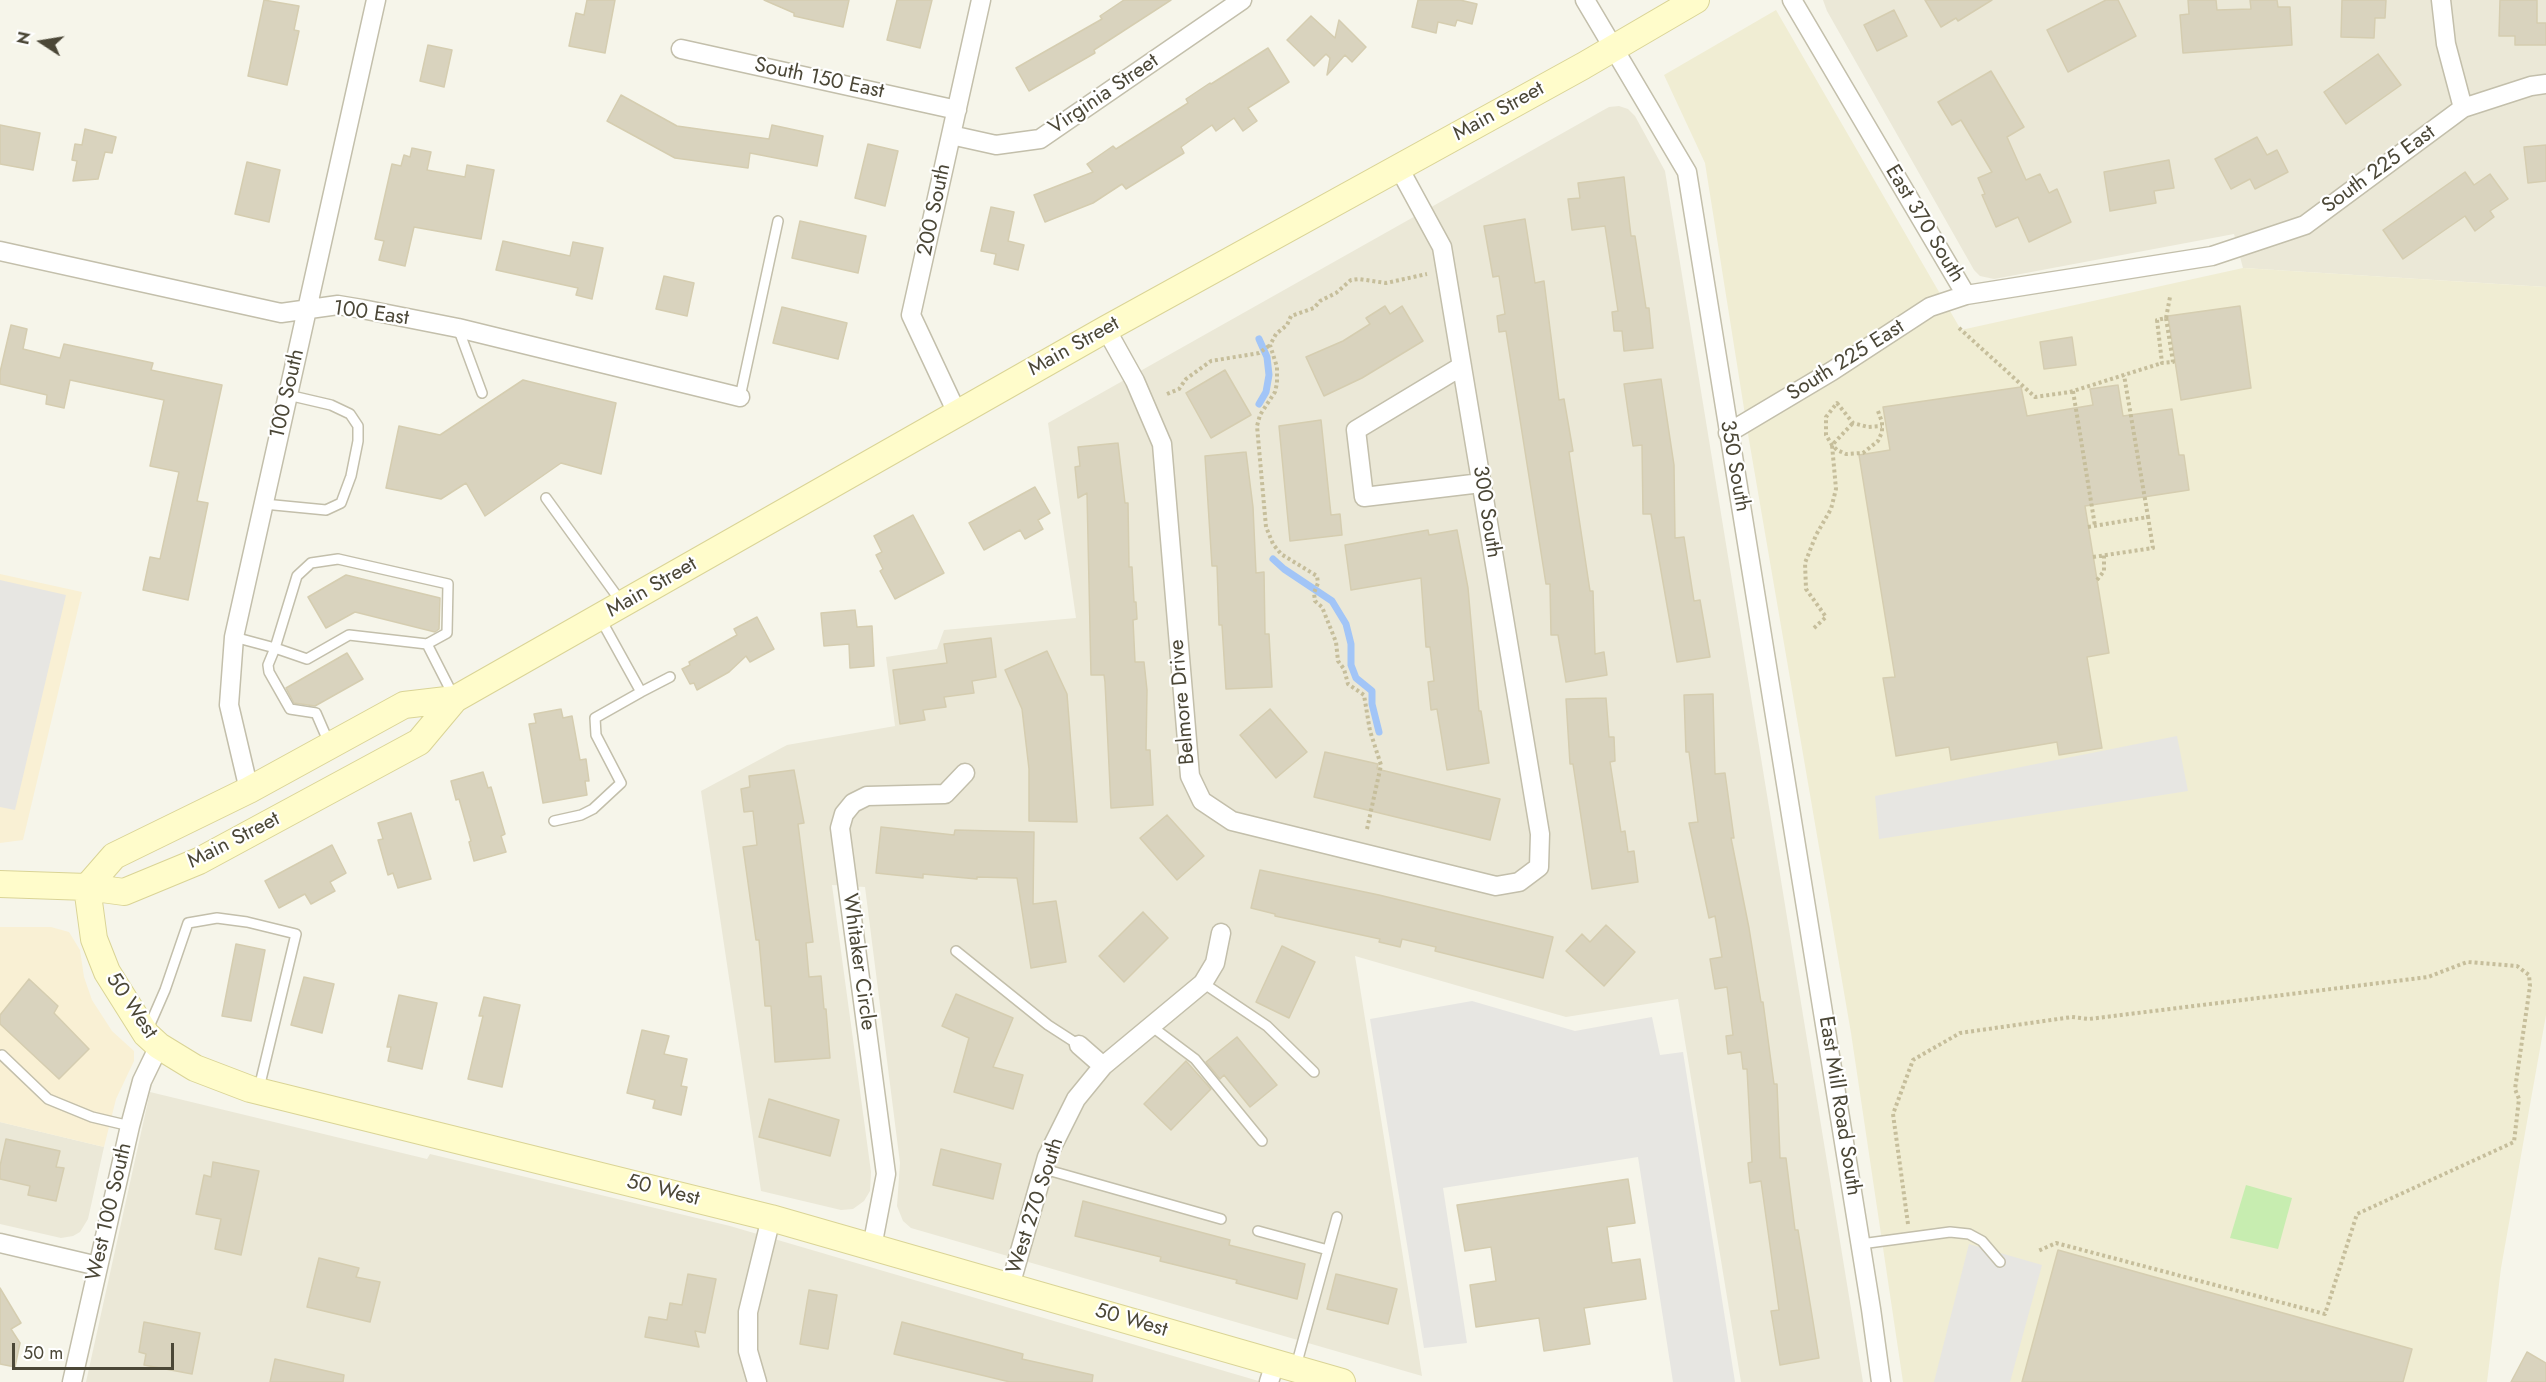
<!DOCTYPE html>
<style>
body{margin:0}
#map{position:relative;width:2546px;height:1382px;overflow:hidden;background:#f6f5ea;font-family:Jost,sans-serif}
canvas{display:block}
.north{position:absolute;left:12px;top:12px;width:60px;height:60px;-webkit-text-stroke:4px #fff;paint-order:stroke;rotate:282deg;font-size:16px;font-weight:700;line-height:24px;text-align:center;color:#4b4737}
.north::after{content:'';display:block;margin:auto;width:21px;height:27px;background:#4b4737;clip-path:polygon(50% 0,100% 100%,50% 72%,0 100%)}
.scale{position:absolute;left:12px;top:1343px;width:162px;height:27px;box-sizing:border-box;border:3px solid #4b4737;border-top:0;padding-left:8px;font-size:18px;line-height:21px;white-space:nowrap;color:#4b4737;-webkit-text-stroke:4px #fff;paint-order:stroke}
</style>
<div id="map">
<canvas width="2546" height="1382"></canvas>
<div class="north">N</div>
<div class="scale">50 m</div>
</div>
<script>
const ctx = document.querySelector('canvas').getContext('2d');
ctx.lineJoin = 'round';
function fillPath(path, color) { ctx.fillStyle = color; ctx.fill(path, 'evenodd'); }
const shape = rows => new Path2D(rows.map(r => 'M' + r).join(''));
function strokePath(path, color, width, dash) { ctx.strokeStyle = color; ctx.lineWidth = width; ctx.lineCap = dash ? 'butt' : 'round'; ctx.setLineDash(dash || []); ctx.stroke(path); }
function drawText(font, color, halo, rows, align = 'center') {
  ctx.font = font + ' Jost,sans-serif'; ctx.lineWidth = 4.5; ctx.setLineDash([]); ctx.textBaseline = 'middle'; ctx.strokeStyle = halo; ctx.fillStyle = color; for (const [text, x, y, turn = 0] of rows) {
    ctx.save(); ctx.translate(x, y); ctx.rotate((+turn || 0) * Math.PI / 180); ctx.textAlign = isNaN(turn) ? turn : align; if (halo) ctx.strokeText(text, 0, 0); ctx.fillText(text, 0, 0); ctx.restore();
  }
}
fillPath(shape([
 [1823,0,2546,0,2546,287,2243,268,2234,234,1994,279,1980,276,1974,270,1827,11],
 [1619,106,1628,109,1635,116,1665,171,1863,1382,1741,1382,1678,999,1566,1017,1355,956,1422,1376,911,1228,903,1221,897,1206,900,1163,865,887,832,885,871,1172,870,1191,864,1201,853,1209,841,1210,761,1191,701,791,787,745,895,726,886,657,937,649,944,630,1076,618,1048,423,1600,112,1609,107],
 [150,1092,427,1159,430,1154,730,1226,1262,1382,86,1382],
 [0,1122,104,1147,88,1219,80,1232,73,1236,61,1238,0,1224]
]), '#ebe8d7');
fillPath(shape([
 [0,574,82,592,23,840,0,843],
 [0,927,51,927,69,932,80,950,84,977,92,1000,112,1031,134,1051,134,1061,116,1099,104,1147,0,1122]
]), '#f9f0d4');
fillPath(shape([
 [1776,10,1961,330,2243,268,2546,287,2546,1015,2501,1268,2487,1382,1903,1382,1851,1033,1749,440,1705,163,1664,75]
]), '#f0edd3');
fillPath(shape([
 [2246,1185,2292,1198,2278,1249,2230,1238]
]), '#c7edb0');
fillPath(shape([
 [0,580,66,595,15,810,0,807],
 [2177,736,2188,791,1879,839,1875,796],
 [1472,1001,1575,1031,1652,1017,1660,1055,1683,1052,1735,1382,1673,1382,1638,1157,1443,1188,1467,1343,1424,1348,1370,1019],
 [1969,1244,2042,1265,2010,1382,1934,1382]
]), '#e7e6e2');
strokePath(shape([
 [1259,339,1267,357,1269,375,1266,392,1259,404],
 [1273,559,1284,569,1332,601,1346,624,1351,644,1351,665,1356,678,1372,691,1372,704,1379,732]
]), '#a2c5f7', 7);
const building = shape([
 [264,0,299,6,294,30,299,31,287,85,248,76,264,0],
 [587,0,615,0,605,53,569,46,576,13,584,15,587,0],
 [764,0,849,0,843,27,794,16,794,13,764,0],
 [897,0,932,0,920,48,887,40,897,0],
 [1124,0,1171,0,1094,50,1095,53,1029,91,1016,68,1102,19,1100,16,1124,0],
 [1418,0,1460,0,1477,4,1472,24,1457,20,1455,26,1438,22,1436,33,1412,27,1418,0],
 [1925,0,1992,0,1958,21,1956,18,1941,27,1925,0],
 [2106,0,2118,0,2136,36,2068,72,2047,30,2106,0],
 [2188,0,2216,0,2217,10,2251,9,2250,0,2277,0,2278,7,2290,7,2292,45,2183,53,2180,15,2189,14,2188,0],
 [2342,0,2386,0,2385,18,2375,18,2374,38,2341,37,2342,0],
 [2500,0,2537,0,2537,23,2546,23,2546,45,2515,45,2515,36,2499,36,2500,0],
 [1894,10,1907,36,1877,51,1864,25,1894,10],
 [1311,16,1335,38,1339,20,1366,47,1352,62,1345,55,1327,75,1330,58,1326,54,1314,66,1287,40,1311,16],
 [428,45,452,50,444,87,420,81,428,45],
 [1268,48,1289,82,1248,108,1257,121,1243,131,1234,118,1216,131,1212,125,1181,147,1184,153,1126,189,1122,184,1093,203,1045,222,1034,195,1093,172,1087,164,1113,146,1116,149,1188,103,1186,99,1210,83,1211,84,1268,48],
 [2378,54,2401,85,2346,124,2324,92,2378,54],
 [1991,71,2024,127,2007,137,2026,180,2040,174,2049,193,2057,189,2071,222,2029,242,2018,217,1996,227,1982,195,1985,194,1978,178,1992,172,1961,120,1952,125,1938,102,1991,71],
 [621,95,677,126,769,139,772,125,823,136,817,166,750,153,748,168,675,158,607,121,621,95],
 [0,125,40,133,33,170,0,164,0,125],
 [85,129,116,137,112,153,105,152,98,179,73,181,77,161,72,160,75,144,82,145,85,129],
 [2257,137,2267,155,2277,150,2288,172,2255,189,2250,179,2231,189,2215,159,2257,137],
 [868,144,898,151,885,206,855,198,868,144],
 [2546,145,2546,181,2528,183,2524,147,2546,145],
 [412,148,431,152,427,170,465,177,467,165,494,170,481,239,414,227,405,266,379,260,384,241,375,239,392,164,401,166,404,155,410,157,412,148],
 [2169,160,2174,188,2154,191,2156,203,2110,211,2104,172,2169,160],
 [247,162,280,170,269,222,235,214,247,162],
 [2465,172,2474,185,2490,174,2508,199,2490,211,2494,217,2475,231,2465,216,2403,259,2383,230,2465,172],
 [1624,177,1631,236,1635,236,1646,308,1649,308,1653,348,1624,351,1622,331,1614,331,1612,312,1618,311,1605,226,1572,230,1568,199,1580,198,1578,183,1624,177],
 [991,207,1014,212,1008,241,1024,245,1018,270,994,264,996,254,981,251,991,207],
 [1525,219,1535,283,1544,281,1559,400,1564,399,1573,451,1569,452,1590,591,1593,591,1595,654,1604,652,1607,675,1566,682,1558,635,1551,635,1550,584,1546,584,1506,331,1499,332,1497,316,1505,314,1499,276,1493,277,1484,226,1525,219],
 [800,221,866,236,858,273,792,258,800,221],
 [503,241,570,256,573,242,603,248,592,299,576,295,578,288,496,270,503,241],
 [664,276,694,283,687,316,656,309,664,276],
 [1385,306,1390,314,1402,306,1423,341,1362,378,1324,396,1306,357,1343,341,1370,324,1366,318,1385,306],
 [2240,306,2251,388,2181,400,2168,316,2240,306],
 [782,307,847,323,838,359,773,343,782,307],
 [11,325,27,329,23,349,60,358,64,344,153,363,151,370,222,385,197,501,208,503,188,600,143,590,150,557,160,559,179,472,150,466,164,400,70,380,64,408,46,404,47,395,0,384,0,372,11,325],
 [2072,337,2076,365,2044,369,2040,342,2072,337],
 [1225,370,1251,415,1211,438,1186,393,1225,370],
 [1661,379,1674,465,1675,538,1684,537,1694,601,1700,600,1710,657,1677,662,1651,514,1643,514,1642,445,1633,446,1624,384,1661,379],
 [523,380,616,403,601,474,561,463,485,516,466,483,441,499,386,488,399,426,440,435,523,380],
 [2118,385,2123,416,2172,409,2179,455,2184,455,2189,490,2085,506,2109,653,2087,657,2102,748,2059,755,2057,742,1951,760,1949,747,1896,756,1883,678,1895,677,1859,455,1890,450,1883,407,2021,387,2027,416,2093,405,2090,389,2118,385],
 [1321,420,1331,515,1340,514,1342,535,1290,541,1279,426,1321,420],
 [1118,443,1125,503,1128,503,1129,567,1132,567,1134,602,1136,602,1137,619,1133,620,1135,662,1144,662,1147,690,1146,750,1150,750,1153,805,1111,808,1105,682,1104,675,1091,675,1087,493,1078,498,1075,467,1080,466,1078,447,1118,443],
 [1246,452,1253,507,1256,573,1264,572,1265,634,1269,634,1272,687,1226,689,1222,625,1219,625,1217,566,1212,566,1205,456,1246,452],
 [1035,487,1050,513,1038,520,1043,529,1025,539,1020,530,984,550,969,523,1035,487],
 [913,515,944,573,895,599,880,571,883,569,876,555,882,552,874,536,913,515],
 [1428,530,1429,535,1457,530,1468,588,1479,711,1481,711,1489,763,1447,770,1437,709,1431,710,1428,682,1434,681,1430,647,1426,647,1421,578,1351,590,1345,545,1428,530],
 [346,575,440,598,439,629,435,632,355,612,326,628,308,597,346,575],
 [855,610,857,627,872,626,874,666,850,668,849,644,824,646,821,613,855,610],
 [757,617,774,649,750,662,746,656,729,672,697,690,694,683,690,684,682,669,690,665,689,662,737,635,734,629,757,617],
 [991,638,996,677,972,681,974,693,944,697,946,707,923,710,925,720,900,724,893,670,947,663,944,644,991,638],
 [1047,651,1067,694,1077,822,1029,821,1029,769,1022,709,1005,670,1047,651],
 [347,653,363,679,315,706,294,703,286,688,347,653],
 [1713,694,1715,774,1725,773,1734,838,1731,838,1749,928,1761,1002,1763,1002,1774,1084,1777,1084,1780,1158,1786,1158,1795,1230,1798,1230,1819,1358,1780,1365,1771,1311,1779,1310,1761,1181,1750,1183,1748,1163,1752,1162,1747,1069,1743,1069,1741,1052,1728,1054,1726,1036,1733,1035,1727,987,1715,989,1710,959,1722,957,1715,916,1709,918,1689,823,1698,822,1689,752,1686,752,1684,695,1713,694],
 [1606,698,1609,737,1614,737,1615,761,1610,762,1621,832,1625,831,1628,852,1634,851,1638,882,1592,889,1573,764,1570,764,1566,699,1606,698],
 [561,709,563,718,572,716,580,760,586,759,589,781,585,781,587,795,543,803,529,724,536,723,534,714,561,709],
 [1270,709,1307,752,1276,778,1240,735,1270,709],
 [1325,752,1378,764,1377,769,1500,799,1490,840,1314,797,1325,752],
 [794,770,804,823,798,824,813,942,806,943,809,977,821,976,824,1009,826,1009,830,1058,775,1062,771,1006,765,1006,759,940,756,940,743,847,757,845,753,811,744,812,741,789,750,787,749,776,794,770],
 [483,772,488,788,491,787,505,834,501,836,506,852,474,861,469,842,471,841,459,799,456,800,451,781,483,772],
 [411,813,431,879,398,888,393,873,388,875,378,840,383,839,378,823,411,813],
 [1167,815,1204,856,1177,880,1140,838,1167,815],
 [881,827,954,835,955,830,1034,832,1033,904,1056,901,1066,962,1031,968,1017,878,977,877,977,879,923,874,923,878,876,873,881,827],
 [332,845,346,873,330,882,335,891,311,904,305,894,279,908,265,881,332,845],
 [1260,870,1379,895,1553,937,1543,978,1435,951,1436,947,1402,939,1400,947,1379,942,1380,939,1275,916,1275,914,1251,908,1260,870],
 [1143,912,1168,938,1124,982,1099,956,1143,912],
 [1606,925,1635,952,1604,986,1566,951,1582,934,1590,942,1606,925],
 [236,944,265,950,251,1021,222,1016,236,944],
 [1282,946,1315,962,1289,1018,1256,1002,1282,946],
 [304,977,334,984,322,1033,291,1025,304,977],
 [29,979,58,1006,54,1013,89,1049,59,1079,0,1024,0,1015,29,979],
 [956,994,1013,1018,993,1067,1023,1075,1013,1109,954,1092,969,1038,942,1026,956,994],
 [399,995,437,1003,422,1069,388,1061,391,1047,387,1047,399,995],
 [484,997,520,1005,502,1087,468,1079,483,1016,479,1016,484,997],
 [642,1030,669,1036,664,1054,687,1059,681,1086,687,1087,681,1115,653,1108,655,1100,627,1093,642,1030],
 [1237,1037,1277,1085,1250,1107,1224,1075,1220,1079,1206,1062,1237,1037],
 [1186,1061,1211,1089,1171,1130,1144,1104,1186,1061],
 [769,1099,839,1120,830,1156,759,1137,769,1099],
 [6,1139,60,1151,56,1167,64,1168,56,1201,28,1195,30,1186,0,1179,0,1166,6,1139],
 [941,1149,1001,1164,993,1199,933,1185,941,1149],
 [213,1162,259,1171,241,1255,215,1249,221,1219,196,1214,204,1175,211,1177,213,1162],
 [1628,1179,1635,1223,1607,1227,1612,1263,1640,1259,1646,1299,1584,1308,1590,1344,1544,1351,1539,1318,1476,1327,1470,1285,1496,1281,1491,1247,1465,1251,1457,1205,1628,1179],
 [1083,1201,1230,1240,1229,1245,1305,1264,1297,1299,1236,1283,1237,1280,1160,1261,1161,1257,1075,1236,1083,1201],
 [2058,1250,2412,1349,2403,1382,2022,1382,2058,1250],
 [319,1258,359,1268,356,1277,380,1282,370,1322,307,1307,319,1258],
 [688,1274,716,1279,705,1333,695,1331,699,1347,645,1337,649,1317,667,1320,670,1303,682,1305,688,1274],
 [1336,1274,1397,1289,1388,1324,1327,1309,1336,1274],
 [0,1288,21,1323,11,1329,20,1343,15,1367,0,1364,0,1288],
 [809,1290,837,1295,828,1349,800,1344,809,1290],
 [144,1322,200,1333,192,1374,144,1365,146,1354,139,1352,144,1322],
 [902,1322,1023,1354,1022,1359,1093,1375,1092,1382,1010,1382,894,1354,902,1322],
 [2527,1352,2546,1363,2546,1382,2511,1382,2527,1352],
 [275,1359,344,1375,343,1382,270,1382,275,1359]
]);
fillPath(building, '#d9d3be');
strokePath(building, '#d5cdb0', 1.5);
const lane = shape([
 [458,328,482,393],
 [740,397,778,221],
 [546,498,622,603],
 [264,504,326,510,341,503,351,476,358,441,358,426,350,414,331,405,288,395],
 [338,559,448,584,447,633,427,644,349,635,307,659,275,648,297,576,311,563,338,559],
 [234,637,275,648,268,665,269,672,290,709,316,713,329,743],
 [427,644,453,695],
 [641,692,670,677],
 [554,821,581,815,593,809,621,783,596,735,595,718,641,692,600,618],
 [956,951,1048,1025,1079,1045],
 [1203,983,1267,1026,1314,1072],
 [1151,1026,1195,1059,1262,1141],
 [148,1029,165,990,188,923,217,918,247,922,296,934,259,1088],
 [2,1055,48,1099,92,1117,130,1126],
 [1044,1169,1221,1219],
 [1258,1231,1328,1250],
 [1861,1244,1950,1232,1969,1234,1982,1241,2000,1262],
 [1296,1366,1337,1217]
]);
const street = shape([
 [1585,0,1687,172,1871,1309,1881,1382],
 [1792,0,1966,295],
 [2441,0,2446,44,2463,108],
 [681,49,957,110],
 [951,135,996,145,1040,139,1242,0],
 [0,251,281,313,338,305,362,309,458,328,740,397],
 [1106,329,1135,381,1162,444,1190,776,1202,801,1232,821,1496,886,1519,882,1539,867,1540,834,1442,247,1399,168],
 [1462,366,1356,430,1364,497,1481,483],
 [957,413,911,315,981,0],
 [1728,433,1832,371,1930,307,1966,295,2212,256,2305,225,2463,108,2531,86,2546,84],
 [249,790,229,705,234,637,376,0],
 [1079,1045,1103,1066],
 [0,1243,98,1266],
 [872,1247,886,1174,840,828,844,814,853,803,867,796,945,794,965,773],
 [1010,1286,1047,1157,1076,1099,1103,1066,1203,983,1215,963,1221,933],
 [72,1382,130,1126,142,1081,159,1046],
 [757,1382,748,1351,748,1312,771,1218],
 [1269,1382,1275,1363]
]);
const secondary = shape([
 [0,884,87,887,124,892,199,861,419,742,455,699,1106,329,1583,66,1696,0],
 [87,887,94,939,107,972,146,1034,159,1046,195,1068,250,1089,771,1218,1342,1382],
 [87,887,114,856,249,790,404,705,455,699]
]);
strokePath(lane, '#c3bfab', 12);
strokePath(street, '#c3bfab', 21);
strokePath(secondary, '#dad496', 28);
strokePath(shape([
 [2166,318,2173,362,2162,363,2157,320,2166,318],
 [2166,318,2170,297],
 [1959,328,2035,397,2070,392,2162,363],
 [2073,391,2095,526],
 [1167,394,1179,389,1186,379,1211,361,1259,353,1270,345],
 [1878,411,1882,422,1882,432,1878,441,1863,453,1846,454,1837,450,1832,445,1826,435,1826,417,1837,403,1853,423,1868,427,1882,426],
 [2088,527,2148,517,2124,375],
 [2093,557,2153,548,2148,517],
 [2097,580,2104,571,2104,555],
 [1814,628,1826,617,1806,589,1805,563,1816,535,1831,509,1836,489,1832,445,1853,423],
 [1367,829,1381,765,1370,731,1364,695,1348,684,1344,669,1338,661,1336,642,1322,607,1315,601,1314,593,1318,583,1317,576,1281,554,1273,544,1266,527,1257,426,1260,415,1275,392,1277,383,1277,367,1270,345,1276,334,1287,325,1291,316,1314,308,1320,301,1336,293,1351,280,1359,279,1386,283,1427,274],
 [1908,1224,1893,1114,1913,1060,1960,1033,2072,1017,2089,1019,2428,977,2467,962,2517,966,2529,975,2530,986,2515,1089,2519,1099,2514,1142,2357,1214,2325,1314,2056,1243,2038,1251]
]), '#c6be9b', 4, [3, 3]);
strokePath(lane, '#fff', 9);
strokePath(street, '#fff', 18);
strokePath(secondary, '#fffccb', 26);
drawText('21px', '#4b4737', '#fff', [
 ["South 150 East",819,79,12],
 ["Virginia Street",1104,95,-34],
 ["Main Street",1499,112,-29],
 ["South 225 East",2379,170,-36],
 ["200 South",935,210,-78],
 ["East 370 South",1924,224,59],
 ["100 East",371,314,8],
 ["Main Street",1074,347,-29],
 ["South 225 East",1846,361,-32],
 ["100 South",288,394,-77],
 ["350 South",1734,466,80],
 ["300 South",1486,512,81],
 ["Main Street",652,588,-30],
 ["Belmore Drive",1183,702,-95],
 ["Main Street",234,841,-27],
 ["Whitaker Circle",858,962,82],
 ["50 West",131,1006,56],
 ["East Mill Road South",1839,1106,81],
 ["50 West",663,1191,14],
 ["West 270 South",1036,1206,-72],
 ["West 100 South",110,1212,-77],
 ["50 West",1131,1321,16]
]);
</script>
